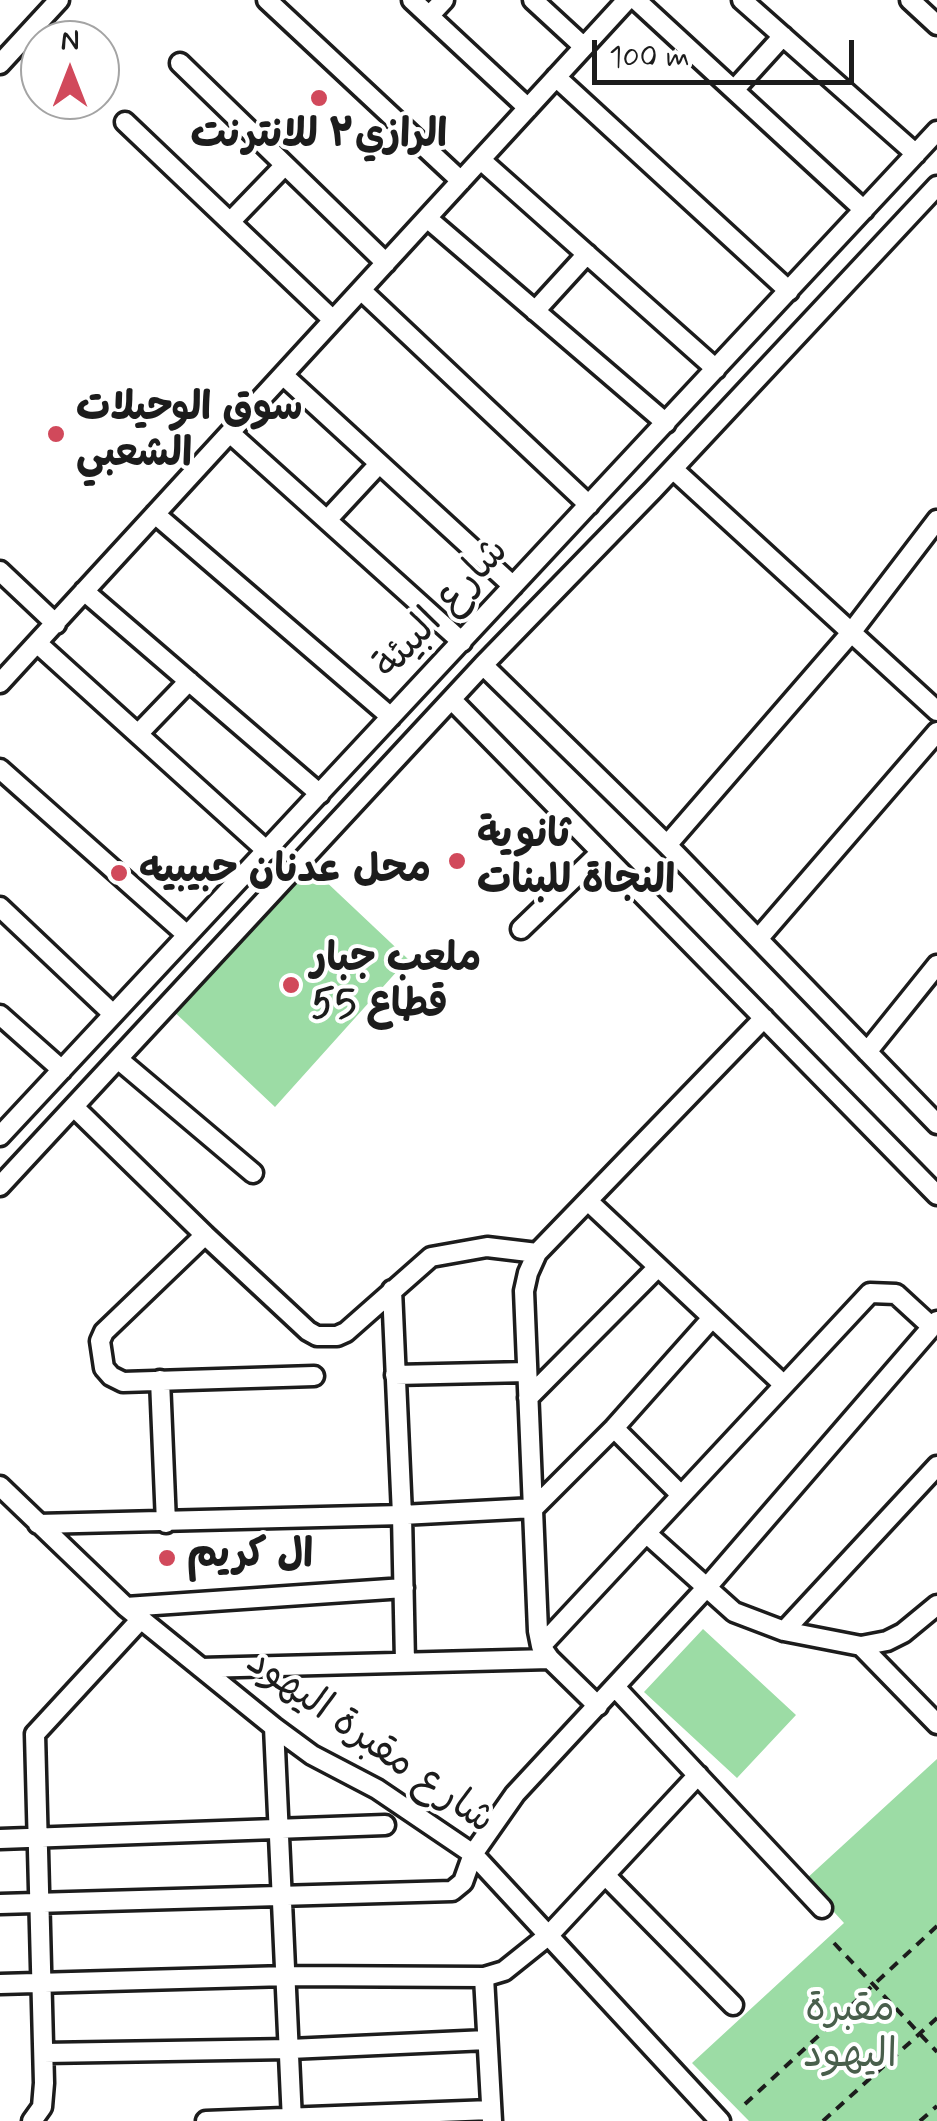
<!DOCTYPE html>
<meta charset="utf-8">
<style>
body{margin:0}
#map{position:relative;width:937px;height:2121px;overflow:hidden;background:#fff;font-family:Mynerve,sans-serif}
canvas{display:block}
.north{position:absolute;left:20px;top:20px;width:100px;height:100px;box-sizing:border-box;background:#fff;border:2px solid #a4a4a4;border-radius:50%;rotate:0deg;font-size:28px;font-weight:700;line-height:40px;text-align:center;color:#1c1c1c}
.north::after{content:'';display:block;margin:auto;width:35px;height:45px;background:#d1495b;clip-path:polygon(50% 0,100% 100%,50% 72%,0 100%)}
.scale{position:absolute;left:592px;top:40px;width:262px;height:45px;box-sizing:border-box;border:5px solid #1c1c1c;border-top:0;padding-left:12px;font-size:30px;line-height:35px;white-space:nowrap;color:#1c1c1c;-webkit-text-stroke:8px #fff;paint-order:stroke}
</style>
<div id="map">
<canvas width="937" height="2121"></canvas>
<div class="north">N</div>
<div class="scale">100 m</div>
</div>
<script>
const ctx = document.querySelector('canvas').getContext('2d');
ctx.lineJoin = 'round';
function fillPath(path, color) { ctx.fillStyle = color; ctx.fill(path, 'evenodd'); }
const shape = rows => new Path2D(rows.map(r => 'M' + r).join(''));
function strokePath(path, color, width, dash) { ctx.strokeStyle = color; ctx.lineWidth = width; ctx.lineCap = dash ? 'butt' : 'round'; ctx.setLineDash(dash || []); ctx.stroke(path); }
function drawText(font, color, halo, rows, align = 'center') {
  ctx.font = font + ' Mynerve,"Playpen Sans Arabic",sans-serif'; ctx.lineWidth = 8; ctx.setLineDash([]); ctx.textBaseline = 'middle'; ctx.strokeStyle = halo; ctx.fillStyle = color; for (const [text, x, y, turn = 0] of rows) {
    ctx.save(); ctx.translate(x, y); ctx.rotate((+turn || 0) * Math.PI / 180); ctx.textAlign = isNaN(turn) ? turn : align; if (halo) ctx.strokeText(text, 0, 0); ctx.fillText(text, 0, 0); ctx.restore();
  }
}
fillPath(shape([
 [303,860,408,959,275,1107,168,1006],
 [703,1629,796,1715,737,1778,644,1692],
 [937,1759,937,2121,749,2121,692,2063,844,1923,805,1880]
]), '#9cdca5');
const minor = shape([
 [267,0,461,181],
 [412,0,528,108],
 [533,0,584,47],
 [636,0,864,210],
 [742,0,916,154],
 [910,0,937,25],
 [429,16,444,0],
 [180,63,386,263],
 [0,64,59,0],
 [556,77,789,291],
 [734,90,783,36],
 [125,122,333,320],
 [481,160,716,369],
 [427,218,666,423],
 [230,222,285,165],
 [361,290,589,505],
 [535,311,587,254],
 [283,375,513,586],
 [230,433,462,642],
 [673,469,937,711],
 [155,514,391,717],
 [327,520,379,464],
 [0,571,56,624],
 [84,591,320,794],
 [37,643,267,851],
 [483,665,667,845,937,1124],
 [0,683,627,0],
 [452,700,937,1195],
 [138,734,189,681],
 [0,769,187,935],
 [667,845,850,634,937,520],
 [0,907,113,1014],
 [521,929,601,852],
 [758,939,937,732],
 [0,1015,62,1070],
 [867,1052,937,965],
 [118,1059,253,1173],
 [74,1107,205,1235,308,1331,317,1336,337,1336,346,1332,431,1257,487,1247,537,1253],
 [0,1136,937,131],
 [0,1186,483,665,653,490,937,186],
 [588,1201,784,1385],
 [205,1235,104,1332,100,1341,104,1368,111,1376,123,1382,314,1376],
 [395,1375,527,1372],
 [160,1380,166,1523],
 [528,1398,658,1267],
 [614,1428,681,1495],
 [0,1486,126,1607,274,1727,312,1755,377,1789,473,1854,720,2121],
 [38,1524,402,1515,392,1290],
 [646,1533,734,1612,784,1631,861,1646,887,1641,903,1633,937,1605],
 [126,1607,404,1588],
 [784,1631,937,1466],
 [541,1646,870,1293,896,1294,932,1327],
 [861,1646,937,1724],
 [405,1662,402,1515,534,1508,614,1428,712,1318],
 [201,1668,550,1659],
 [615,1687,822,1908],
 [598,1706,550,1659,541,1646,538,1631,524,1291,528,1273,537,1253,764,1018],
 [274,1727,292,2121],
 [0,1839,385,1825],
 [605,1875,733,2005],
 [0,1904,452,1891,463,1882,473,1854,515,1794,707,1587,937,1321],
 [484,1977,492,2121],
 [0,1984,287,1976,484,1977,504,1971,549,1935,698,1775],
 [44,2053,290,2049,487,2040],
 [32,2121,42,2107,44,2083,35,1734,141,1619],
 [206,2121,491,2110]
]);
strokePath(minor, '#1c1c1c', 25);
strokePath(shape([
 [834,1943,937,2052],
 [745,2104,937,1926],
 [823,2121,937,2018],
 [920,2121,937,2106]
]), '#1c1c1c', 4, [10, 8]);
strokePath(minor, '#fff', 18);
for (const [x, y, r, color] of [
 [319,98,10,"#d1495b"],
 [56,434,10,"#d1495b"],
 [457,861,10,"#d1495b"],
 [119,873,10,"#d1495b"],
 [291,985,10,"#d1495b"],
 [167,1558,10,"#d1495b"]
]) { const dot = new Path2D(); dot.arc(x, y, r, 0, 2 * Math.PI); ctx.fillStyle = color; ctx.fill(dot); strokePath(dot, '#fff', 4); }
drawText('bold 40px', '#1c1c1c', '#fff', [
 ["الرازي٣ للانترنت",319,138,"center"],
 ["سوق الوحيلات",76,411],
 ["الشعبي",76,457],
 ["ثانوية",477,838],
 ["النجاة للبنات",477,884],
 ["محل عدنان حبيبيه",139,873],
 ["ملعب جبار",311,962],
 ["قطاع 55",311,1008],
 ["ال كريم",187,1558]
], 'left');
drawText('40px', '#1c1c1c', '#fff', [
 ["شارع البيئة",443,610,-47],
 ["شارع مقبرة اليهود",369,1743,35]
]);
drawText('40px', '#495f4c', '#fff', [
 ["مقبرة",850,2012],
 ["اليهود",850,2058]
]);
</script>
